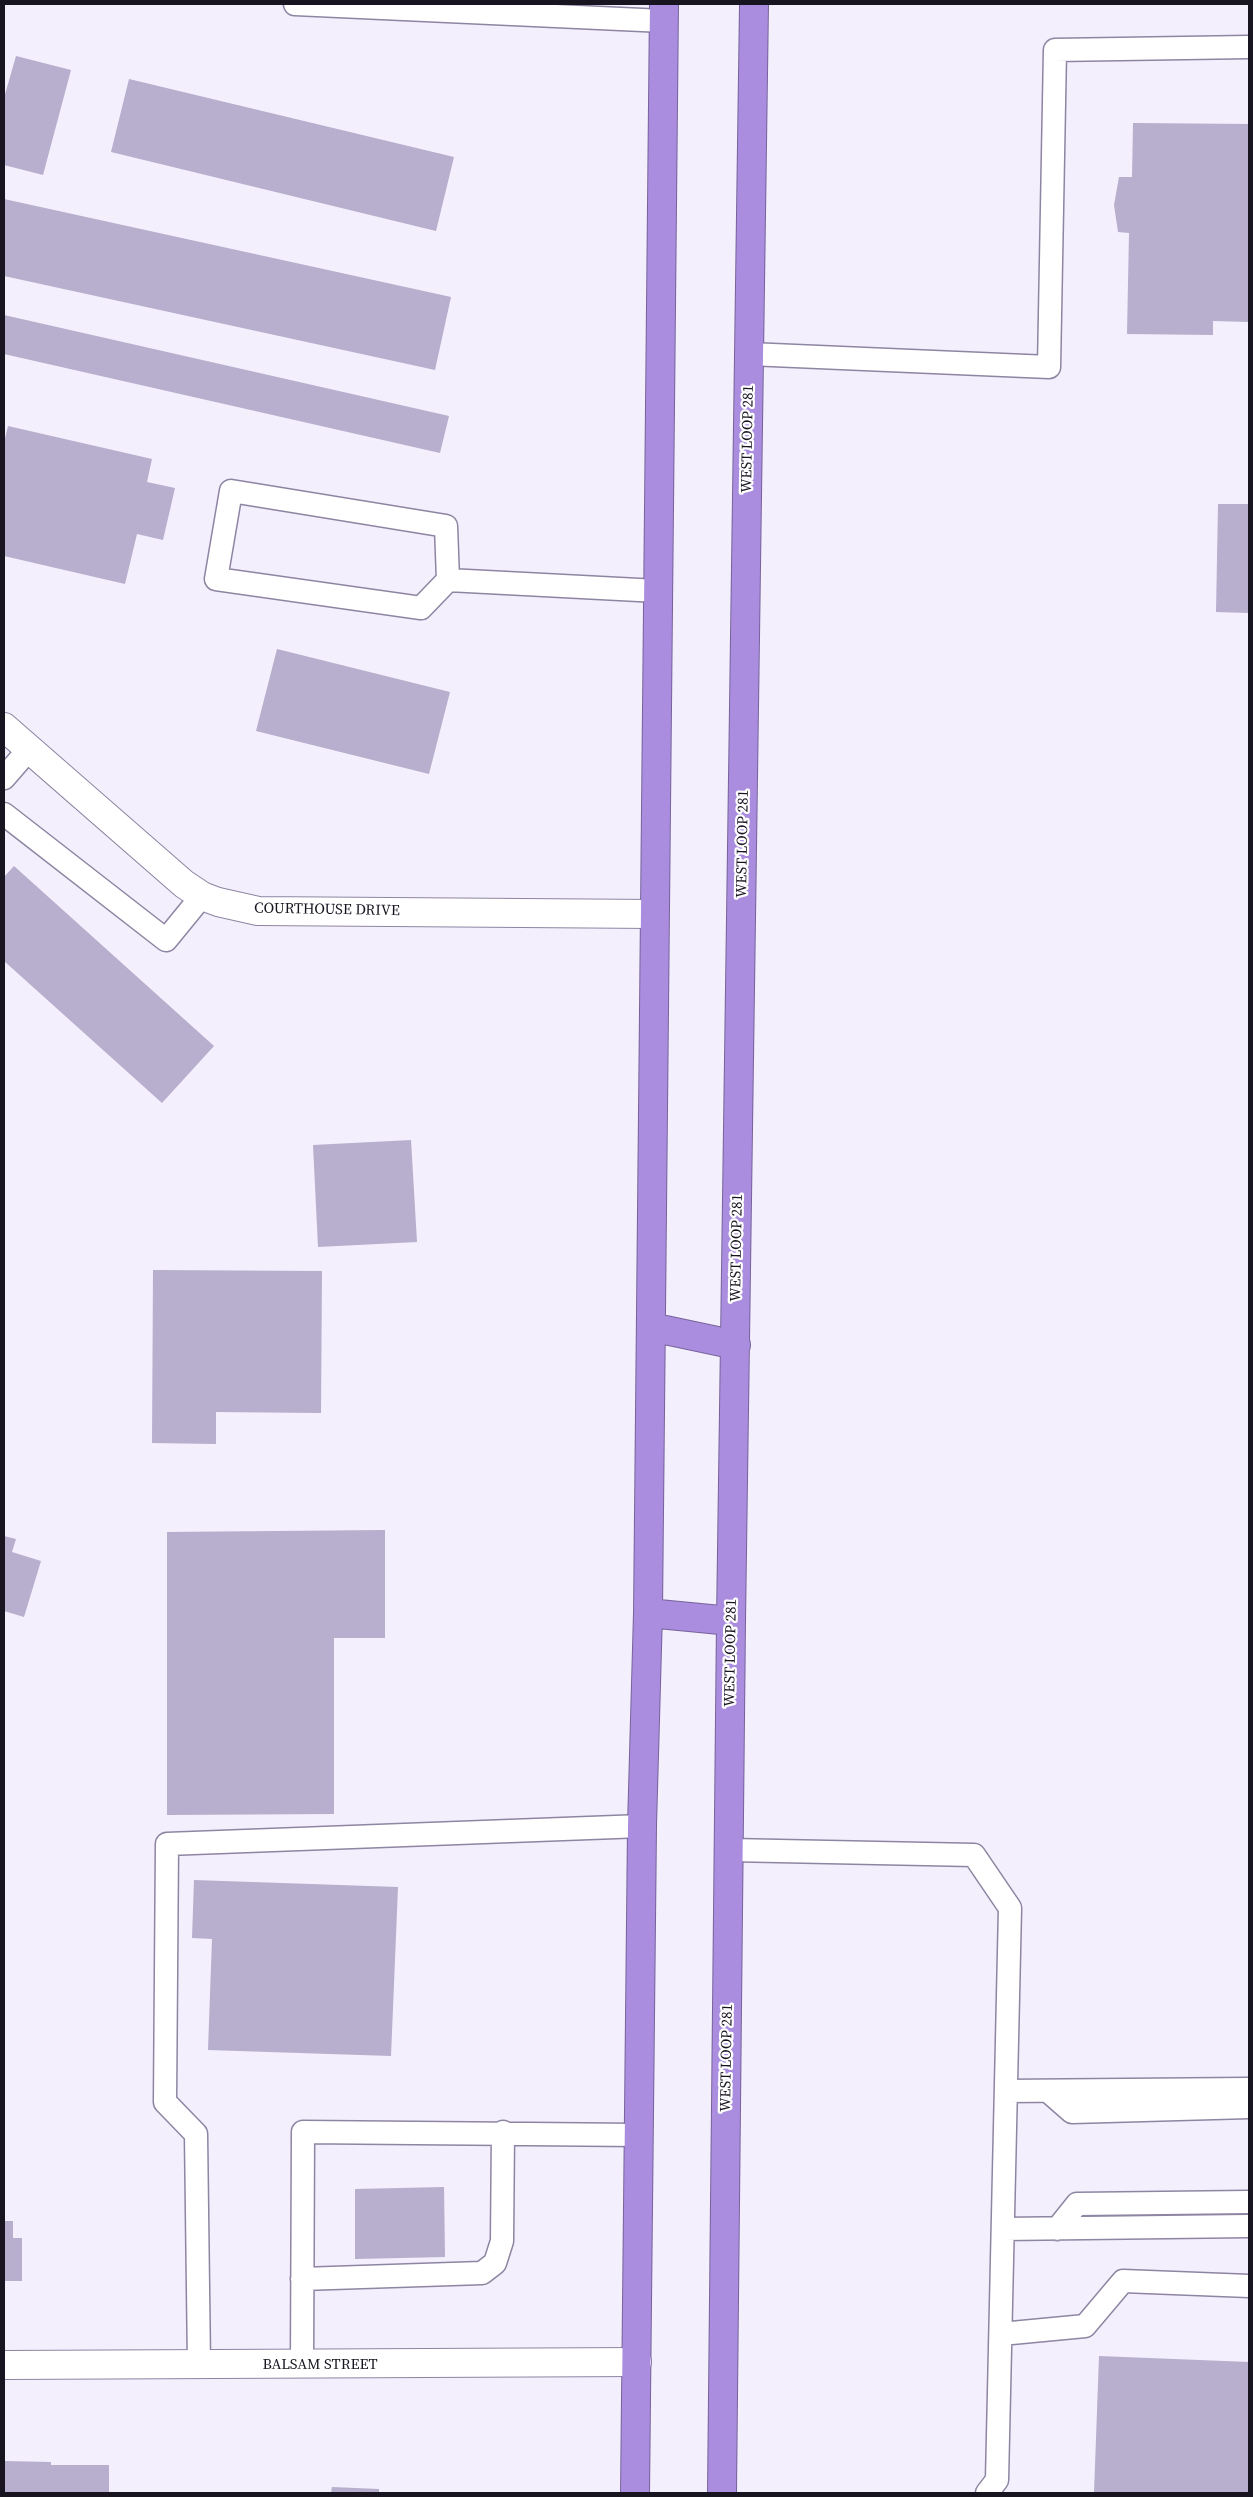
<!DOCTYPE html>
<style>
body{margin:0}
#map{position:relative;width:1253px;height:2497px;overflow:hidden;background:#f3effc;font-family:"Source Serif 4",serif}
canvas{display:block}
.frame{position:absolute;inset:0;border:5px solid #191520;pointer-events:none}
</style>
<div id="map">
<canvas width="1253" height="2497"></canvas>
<div class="frame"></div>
</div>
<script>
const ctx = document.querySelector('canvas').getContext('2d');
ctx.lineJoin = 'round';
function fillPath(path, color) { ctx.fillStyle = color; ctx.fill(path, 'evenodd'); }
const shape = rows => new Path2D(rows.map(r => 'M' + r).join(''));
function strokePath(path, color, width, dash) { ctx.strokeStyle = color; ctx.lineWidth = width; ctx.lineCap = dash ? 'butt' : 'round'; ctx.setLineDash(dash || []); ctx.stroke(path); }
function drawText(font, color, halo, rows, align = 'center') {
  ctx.font = font + ' "Source Serif 4",serif'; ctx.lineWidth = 4.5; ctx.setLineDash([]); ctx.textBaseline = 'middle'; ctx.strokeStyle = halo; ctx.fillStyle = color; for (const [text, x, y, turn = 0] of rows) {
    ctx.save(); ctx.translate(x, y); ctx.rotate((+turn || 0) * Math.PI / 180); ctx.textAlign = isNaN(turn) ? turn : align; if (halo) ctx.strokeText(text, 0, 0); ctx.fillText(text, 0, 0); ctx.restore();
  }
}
fillPath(shape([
 [16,56,71,70,43,175,4,165,4,98],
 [129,79,454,157,436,231,111,152],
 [1133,123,1249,124,1249,322,1213,321,1213,335,1127,334,1129,233,1118,232,1114,205,1119,177,1132,177],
 [4,199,451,297,435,370,4,276],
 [4,315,449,416,440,453,4,354],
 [8,426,152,459,147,482,175,488,163,540,137,534,125,584,4,556,4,443],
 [1218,504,1249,504,1249,613,1216,612],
 [277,649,450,692,429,774,256,731],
 [14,866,214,1046,162,1103,4,961,4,877],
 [411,1140,417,1242,318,1247,313,1145],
 [153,1270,322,1271,321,1413,216,1412,216,1444,152,1443],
 [385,1530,385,1638,334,1638,334,1814,167,1815,167,1532],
 [4,1536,16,1539,12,1552,41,1561,24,1617,4,1611],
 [194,1880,398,1887,391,2056,208,2050,212,1939,192,1938],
 [444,2187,445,2257,355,2259,355,2189],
 [4,2221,13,2221,13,2238,22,2238,22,2281,4,2281],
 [1099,2356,1249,2362,1249,2493,1094,2493],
 [4,2461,51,2462,51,2465,109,2465,109,2493,4,2493],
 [332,2487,379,2489,379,2493,331,2493]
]), '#b8aecd');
const lane = shape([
 [295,4,664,21],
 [749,354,1049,367,1055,50,1249,47],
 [448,580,446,526,231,491,216,579,421,608,448,580,658,591],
 [4,778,30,748],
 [4,814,166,940,202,896],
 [730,1850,974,1855,1010,1908,997,2480,987,2493],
 [1006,2091,1249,2089],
 [1048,2091,1072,2112,1249,2107],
 [1003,2229,1249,2226],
 [1057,2229,1077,2204,1249,2202],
 [302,2279,482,2273,495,2263,502,2241,503,2132],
 [1001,2334,1085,2326,1123,2281,1249,2286],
 [199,2365,196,2134,165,2102,167,1844,642,1826],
 [302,2365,303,2132,639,2135]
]);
const street = shape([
 [4,727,184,884,202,896,218,902,258,911,654,914],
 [4,2365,637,2362]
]);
const highway = shape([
 [651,1327,736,1345],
 [648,1613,731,1621],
 [635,2493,642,1826,648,1613,664,4],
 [722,2493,731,1621,754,4]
]);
strokePath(lane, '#8e85a2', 25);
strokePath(street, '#8e85a2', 30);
strokePath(highway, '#77639c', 30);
strokePath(lane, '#fff', 22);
strokePath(street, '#fff', 28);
strokePath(highway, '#aa8dde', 28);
drawText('15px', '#191520', '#fff', [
 ["WEST LOOP 281",748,439,-89],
 ["WEST LOOP 281",743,844,-89],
 ["COURTHOUSE DRIVE",327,910,1],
 ["WEST LOOP 281",737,1248,-89],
 ["WEST LOOP 281",731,1653,-89],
 ["WEST LOOP 281",727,2058,-89],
 ["BALSAM STREET",320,2365]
]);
</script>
